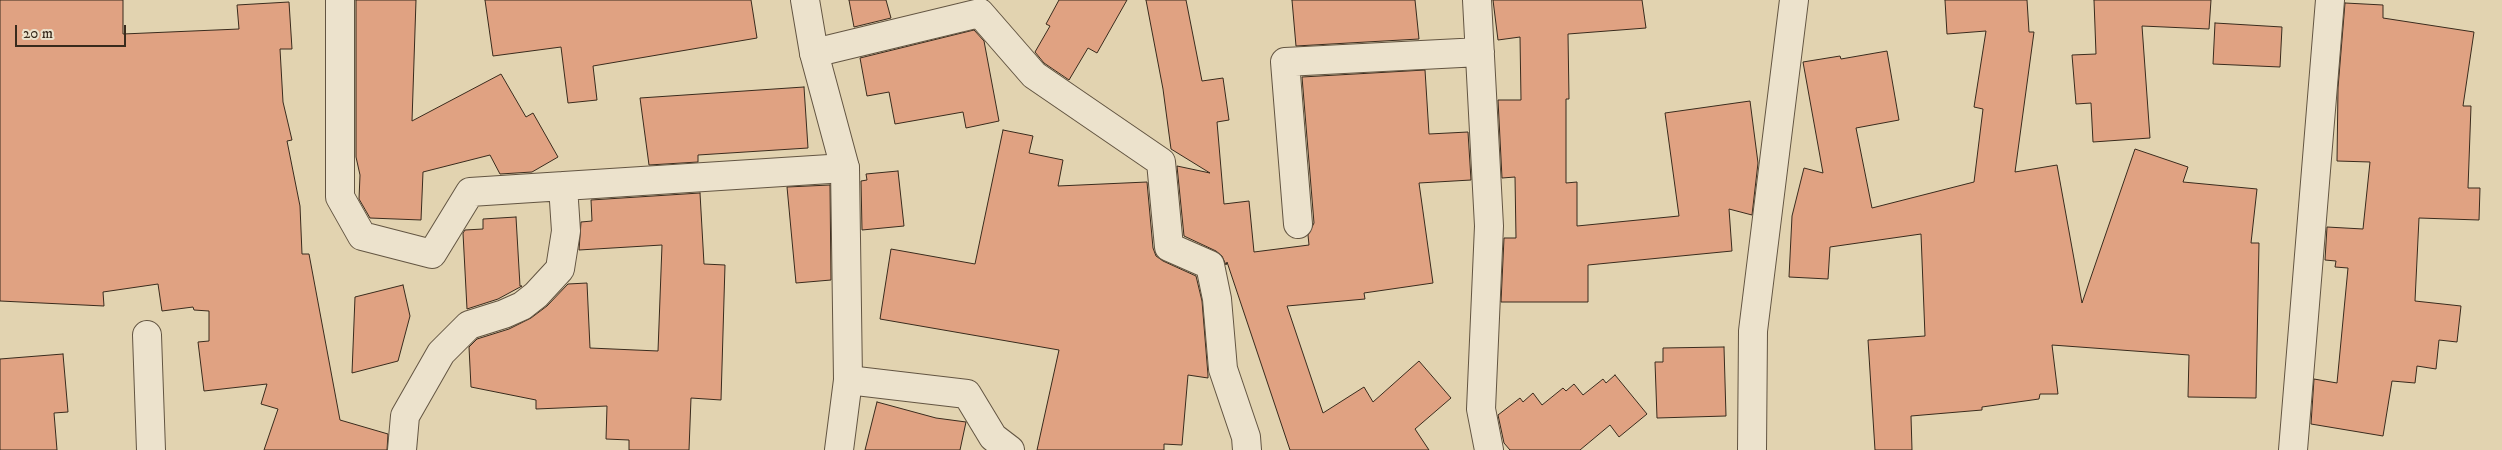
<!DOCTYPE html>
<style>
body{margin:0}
#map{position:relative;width:2502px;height:450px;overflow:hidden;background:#e2d3b0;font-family:"IM FELL DW Pica",serif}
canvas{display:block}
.scale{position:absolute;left:15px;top:25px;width:111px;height:22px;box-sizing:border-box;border:2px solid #392b1d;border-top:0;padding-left:6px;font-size:15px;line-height:18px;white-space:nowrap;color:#392b1d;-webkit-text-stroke:4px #ece2cc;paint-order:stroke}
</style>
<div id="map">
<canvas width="2502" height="450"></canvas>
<div class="scale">20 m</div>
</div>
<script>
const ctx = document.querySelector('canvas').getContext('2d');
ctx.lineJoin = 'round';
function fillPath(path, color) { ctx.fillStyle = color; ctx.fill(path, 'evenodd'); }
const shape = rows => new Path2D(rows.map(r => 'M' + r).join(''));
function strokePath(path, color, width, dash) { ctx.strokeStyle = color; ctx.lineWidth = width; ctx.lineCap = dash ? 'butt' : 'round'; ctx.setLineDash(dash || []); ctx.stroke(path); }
const building = shape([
 [0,0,123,0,123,34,239,29,237,5,289,2,292,49,280,49,283,102,292,140,287,141,300,206,302,254,309,254,340,420,388,434,387,450,264,450,278,409,261,404,267,384,204,391,198,342,209,341,209,311,194,310,193,307,162,311,158,284,103,292,104,306,0,301,0,0],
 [356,0,416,0,412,121,501,74,526,117,533,113,558,157,532,172,500,174,490,155,423,172,421,220,370,218,359,199,360,175,356,157,356,0],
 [485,0,751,0,757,38,593,66,597,100,568,103,561,47,493,56,485,0],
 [849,0,886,0,891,18,854,27,849,0],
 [1059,0,1127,0,1097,53,1088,48,1069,80,1044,63,1035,52,1050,26,1046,24,1059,0],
 [1146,0,1186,0,1202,81,1223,78,1229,120,1217,122,1224,204,1249,201,1254,252,1309,245,1308,235,1314,223,1302,77,1425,70,1429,134,1468,132,1471,180,1419,183,1433,283,1364,293,1365,299,1287,306,1323,413,1364,387,1373,402,1419,361,1451,398,1415,429,1429,450,1290,450,1227,262,1226,265,1222,256,1216,251,1184,236,1177,166,1210,173,1171,149,1163,89,1146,0],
 [1292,0,1415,0,1419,39,1296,46,1292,0],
 [1493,0,1642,0,1646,28,1568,34,1569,99,1566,99,1566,183,1577,182,1577,226,1679,216,1665,113,1750,101,1758,163,1752,215,1729,209,1732,251,1588,265,1588,302,1501,302,1504,238,1516,238,1515,177,1502,178,1498,100,1521,100,1520,37,1498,40,1493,0],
 [1945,0,2027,0,2029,32,2034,32,2015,172,2057,165,2082,303,2135,149,2188,167,2183,182,2257,189,2251,243,2259,243,2256,398,2188,397,2189,355,2052,345,2058,394,2040,394,2039,399,1982,407,1982,410,1911,416,1912,450,1875,450,1868,340,1925,336,1921,234,1830,247,1828,279,1789,277,1792,216,1804,168,1823,173,1803,62,1840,56,1841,59,1887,51,1899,120,1856,128,1872,208,1974,182,1983,109,1974,107,1986,31,1947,34,1945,0],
 [2094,0,2211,0,2209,29,2142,26,2150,138,2093,142,2091,103,2076,104,2072,55,2096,54,2094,0],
 [2345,3,2383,5,2383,18,2474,32,2463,106,2471,106,2468,188,2480,188,2479,220,2419,218,2415,301,2461,306,2457,342,2439,340,2436,369,2417,366,2415,383,2392,381,2383,436,2311,424,2314,379,2337,383,2348,268,2335,267,2336,261,2325,260,2327,227,2363,229,2370,162,2337,161,2338,88,2345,3],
 [2215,23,2282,27,2280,67,2213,64,2215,23],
 [974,30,984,41,999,121,966,128,963,112,895,124,889,92,867,96,860,58,974,30],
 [804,87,808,148,698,155,698,162,649,165,640,98,804,87],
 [1003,130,1033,136,1029,153,1063,160,1058,186,1147,182,1153,248,1156,256,1163,261,1196,276,1202,301,1208,375,1208,378,1188,375,1182,445,1164,444,1164,450,1037,450,1059,350,880,319,891,249,975,264,1003,130],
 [898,171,904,226,862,230,861,181,867,180,866,174,898,171],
 [830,185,831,280,796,283,787,187,830,185],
 [700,193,704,264,725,265,721,400,691,398,689,450,629,450,629,440,606,439,607,406,536,409,536,400,471,387,469,347,477,339,509,329,531,318,547,306,568,284,587,283,590,348,658,351,662,245,579,250,581,222,592,221,591,200,700,193],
 [516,217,520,286,522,286,498,299,467,309,463,233,465,230,483,229,483,219,516,217],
 [403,285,410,316,398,361,352,373,355,297,403,285],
 [1724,347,1726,416,1657,418,1655,362,1663,362,1663,348,1724,347],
 [63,354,68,412,54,413,57,450,0,450,0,359,63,354],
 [1615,375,1647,414,1619,437,1610,425,1580,450,1510,450,1504,443,1498,415,1520,398,1523,402,1533,393,1542,405,1563,388,1566,391,1574,384,1583,395,1603,379,1606,383,1615,375],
 [877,402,936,418,966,422,960,450,865,450,877,402]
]);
fillPath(building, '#e0a282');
strokePath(building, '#392b1d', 1);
const minor = shape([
 [340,0,340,197,362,236,432,254,470,192,845,168],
 [1477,0,1489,226,1481,409,1489,450],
 [814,53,980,13,1034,75,1161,162,1169,247,1210,265,1217,299,1223,369,1246,437,1247,450],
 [1298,224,1285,62,1480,52],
 [147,335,151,450],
 [848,380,967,394,993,437,1010,450],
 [402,450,405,416,441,353,469,325,504,314,522,306,536,295,560,269,566,231,563,186],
 [1752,450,1753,331,1794,0],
 [2293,450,2330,0]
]);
const tertiary = shape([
 [805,0,814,53,845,168,848,380,839,450]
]);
strokePath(minor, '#635542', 30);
strokePath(tertiary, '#635542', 30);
strokePath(minor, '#ece2cc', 28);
strokePath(tertiary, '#ece2cc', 28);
</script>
